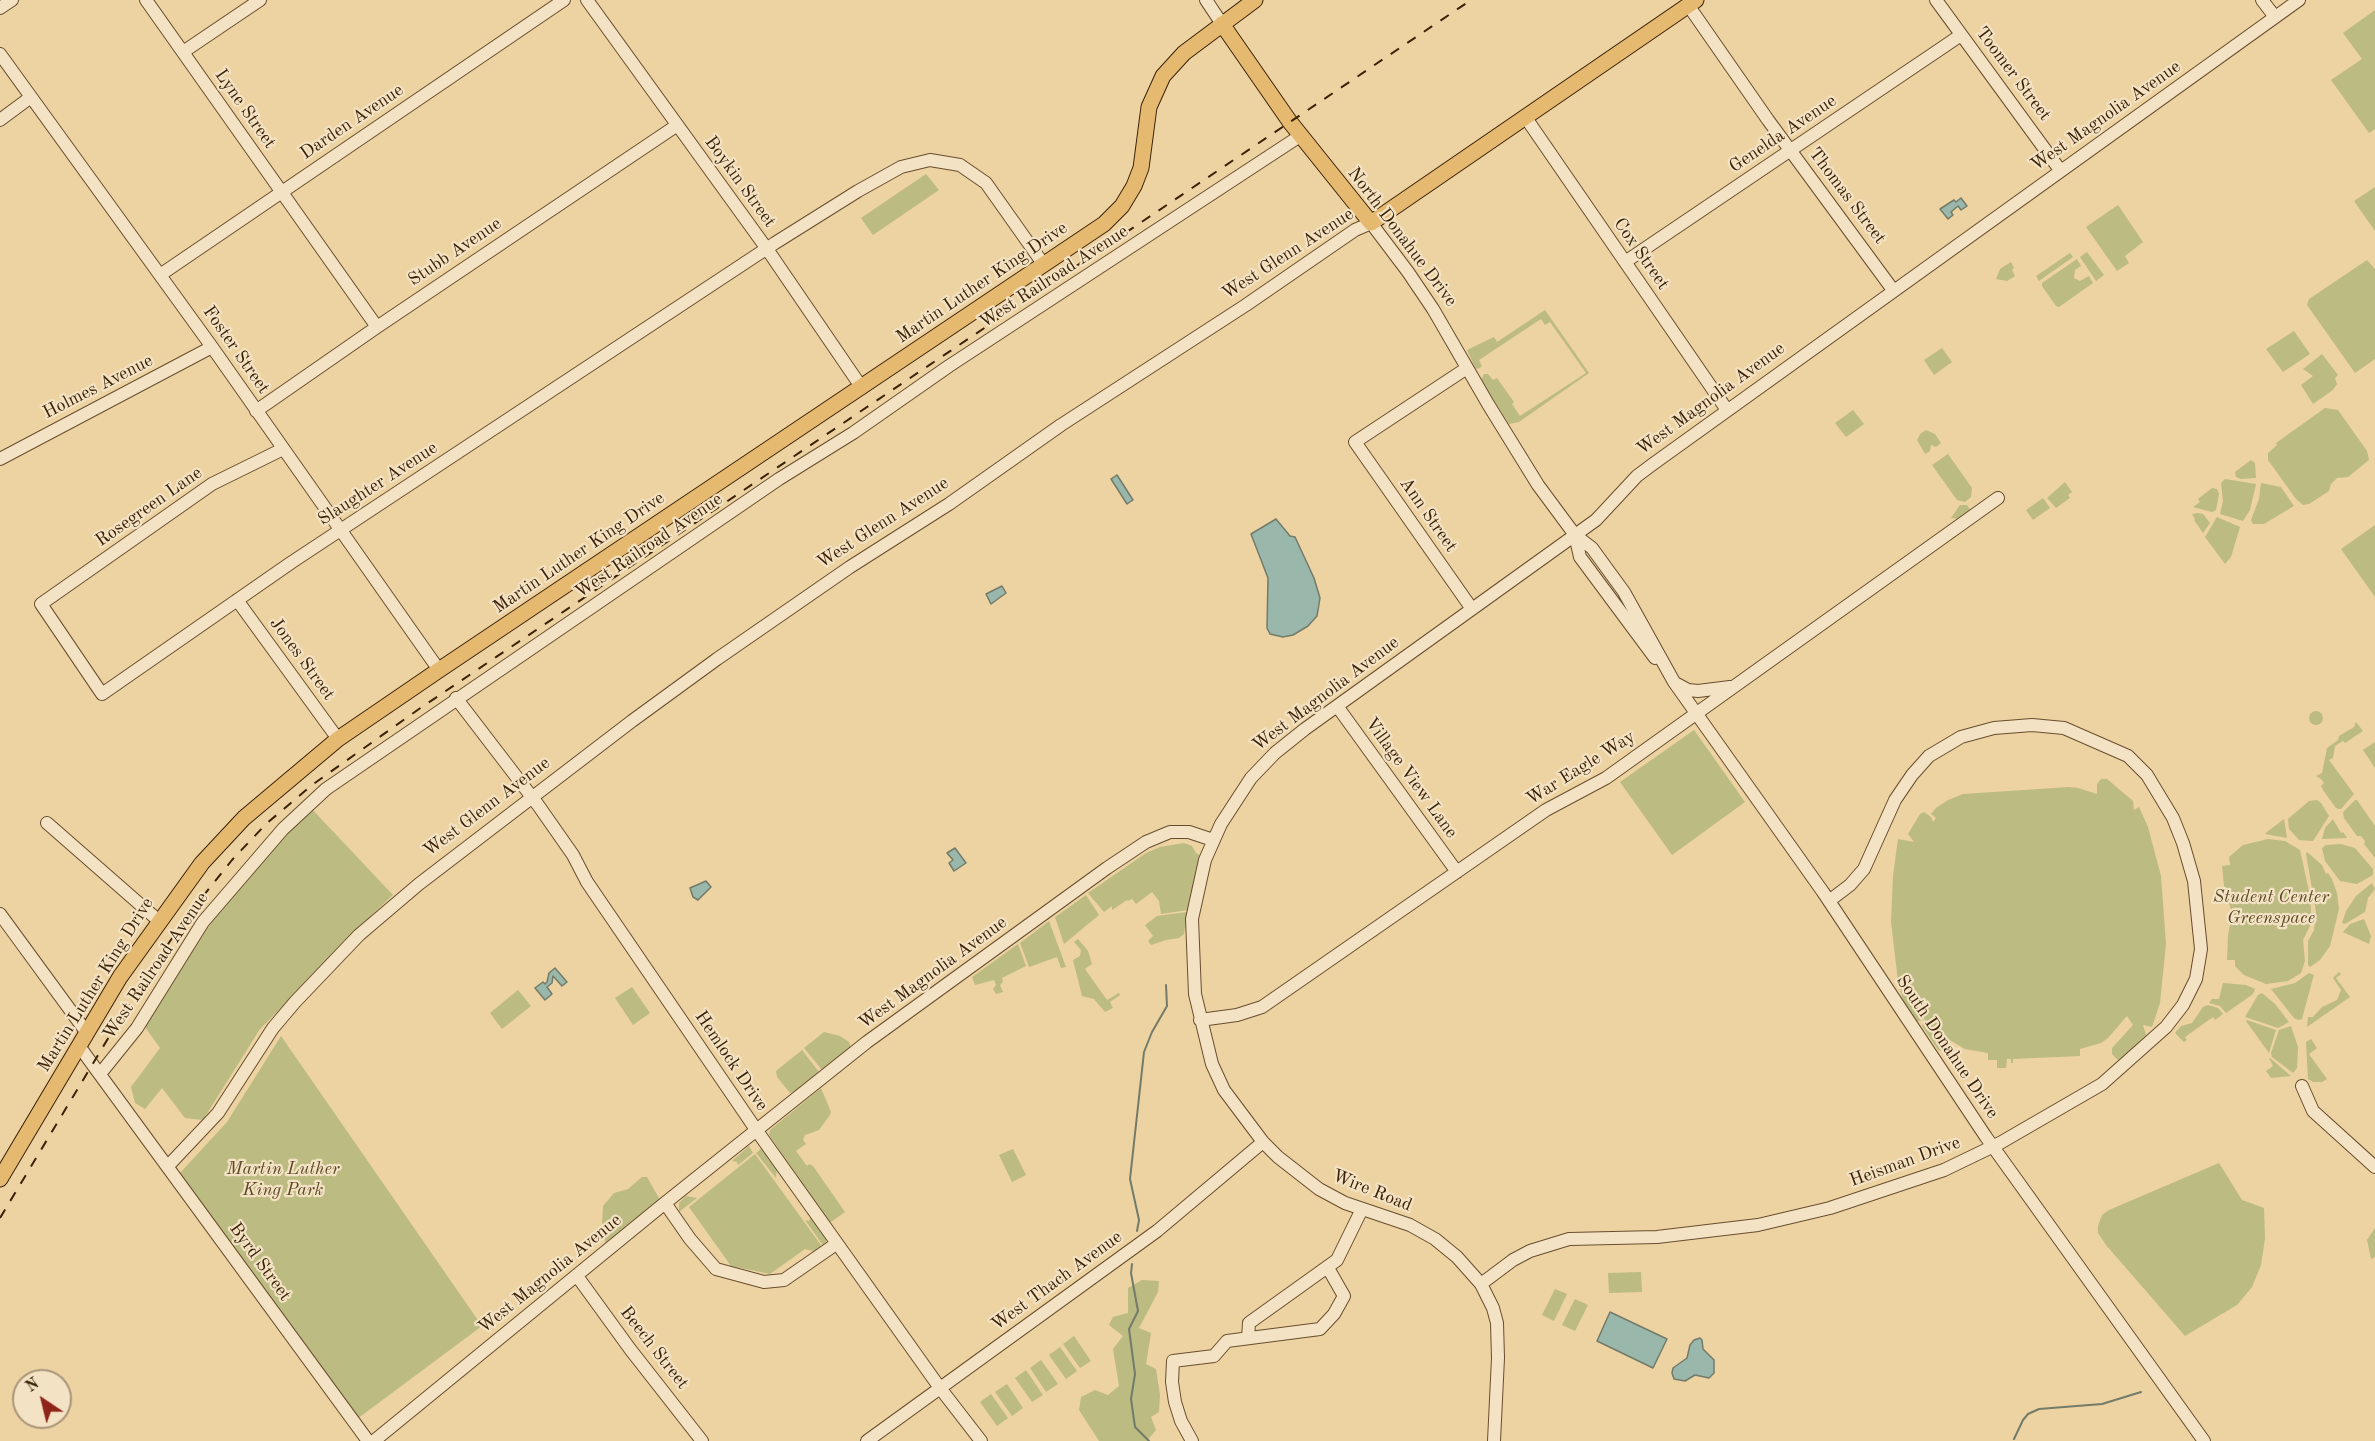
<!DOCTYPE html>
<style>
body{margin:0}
#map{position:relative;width:2375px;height:1441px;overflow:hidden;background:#edd2a2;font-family:"Old Standard TT",serif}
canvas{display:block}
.north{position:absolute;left:12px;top:1369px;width:60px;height:60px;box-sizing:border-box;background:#f3e2c3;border:2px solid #a99578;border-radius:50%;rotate:325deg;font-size:16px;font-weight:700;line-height:24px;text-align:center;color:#3b2207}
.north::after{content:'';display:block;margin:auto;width:21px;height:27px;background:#8f2418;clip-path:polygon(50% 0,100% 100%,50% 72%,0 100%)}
</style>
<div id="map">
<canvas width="2375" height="1441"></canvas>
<div class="north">N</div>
</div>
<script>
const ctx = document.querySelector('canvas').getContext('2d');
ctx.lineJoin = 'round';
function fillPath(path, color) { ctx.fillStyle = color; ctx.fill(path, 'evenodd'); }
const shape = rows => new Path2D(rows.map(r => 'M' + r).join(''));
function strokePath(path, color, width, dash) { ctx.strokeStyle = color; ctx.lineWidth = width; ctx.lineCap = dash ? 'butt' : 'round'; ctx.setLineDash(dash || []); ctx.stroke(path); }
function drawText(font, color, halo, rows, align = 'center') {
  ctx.font = font + ' "Old Standard TT",serif'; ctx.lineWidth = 4.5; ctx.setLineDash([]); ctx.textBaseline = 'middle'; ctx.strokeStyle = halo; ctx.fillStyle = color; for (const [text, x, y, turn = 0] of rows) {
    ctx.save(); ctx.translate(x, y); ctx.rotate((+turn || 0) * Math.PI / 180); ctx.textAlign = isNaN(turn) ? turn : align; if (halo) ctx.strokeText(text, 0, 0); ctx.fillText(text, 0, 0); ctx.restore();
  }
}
fillPath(shape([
 [2375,10,2375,129,2369,133,2331,80,2362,59,2343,33],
 [926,174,939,190,873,235,861,218],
 [2375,187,2375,231,2354,201],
 [2118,205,2143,242,2125,256,2129,263,2117,271,2086,227],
 [2087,252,2104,275,2096,281,2080,257],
 [2070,253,2073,257,2039,281,2036,276],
 [2077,259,2081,266,2075,270,2074,278,2080,281,2089,276,2093,283,2059,307,2056,306,2042,286,2042,283],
 [2367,260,2375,269,2375,359,2355,373,2307,305,2309,299],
 [2011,262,2014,268,2012,270,2015,276,2007,281,1996,279,2000,269],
 [1545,310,1589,373,1519,422,1509,424,1481,380,1484,374,1488,374,1493,380,1497,378,1514,402,1512,404,1520,416,1586,373,1550,322,1545,325,1541,319,1479,360,1482,366,1478,369,1475,368,1467,350,1494,337,1497,342],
 [2294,331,2310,354,2283,372,2266,349],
 [1942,348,1952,362,1934,375,1924,360],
 [2322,354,2338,375,2335,378,2337,384,2333,390,2313,404,2301,385,2313,376,2303,369],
 [2325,408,2338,410,2367,451,2369,460,2348,477,2337,478,2331,484,2329,491,2309,504,2303,505,2296,499,2268,460,2268,453,2277,445,2276,443],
 [1853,410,1864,424,1846,437,1835,423],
 [1926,430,1935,434,1941,443,1936,447,1931,445,1930,451,1925,454,1917,440,1920,434],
 [1948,454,1972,488,1971,497,1965,502,1957,500,1932,465],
 [2251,460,2255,463,2256,478,2241,479,2236,477,2235,472],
 [2225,479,2256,484,2250,510,2243,521,2220,514,2223,501,2221,483],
 [2065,482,2072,492,2068,495,2070,498,2056,508,2047,498],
 [2261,483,2281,487,2294,506,2264,524,2253,524,2251,520,2259,499],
 [2212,488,2217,489,2219,494,2216,510,2212,512,2193,507,2200,502,2198,499],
 [2043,498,2050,508,2033,520,2026,510],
 [1960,505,1967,505,1971,511,1960,519,1951,518],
 [2197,513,2203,514,2210,523,2203,533,2194,520,2195,519,2192,514],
 [2217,517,2240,527,2231,557,2225,564,2205,537],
 [2375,525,2375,597,2341,549],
 '2309 718a7 7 0 1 1 14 0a7 7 0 1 1-14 0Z',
 [2356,722,2363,731,2345,743,2343,741,2335,746,2333,758,2329,760,2354,794,2341,809,2339,809,2336,808,2323,790,2321,786,2324,783,2321,779,2316,776,2322,773,2327,748,2338,740,2339,736,2354,727],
 [1694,730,1745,802,1672,855,1620,782],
 [2375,742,2375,768,2363,750],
 [2101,779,2107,779,2133,801,2134,810,2139,807,2148,827,2161,876,2166,944,2160,1003,2152,1027,2143,1025,2146,1035,2123,1059,2118,1060,2112,1054,2112,1048,2133,1025,2127,1016,2108,1038,2101,1043,2080,1049,2080,1056,2013,1059,2013,1063,2011,1063,2011,1059,2007,1059,2006,1068,1997,1068,1997,1060,1988,1060,1988,1053,1965,1049,1948,1039,1947,1048,1942,1051,1938,1050,1922,1026,1925,1019,1909,1024,1898,981,1891,922,1893,876,1898,839,1914,842,1908,834,1920,814,1924,812,1931,817,1933,822,1936,818,1931,814,1936,808,1948,800,1963,794,2069,787,2078,788,2097,794,2097,784],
 [2317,800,2321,803,2329,816,2313,841,2299,840,2289,829,2288,819,2309,801],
 [2355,800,2357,800,2375,826,2375,858,2364,844,2365,841,2361,836,2357,836,2344,818,2343,812],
 [309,806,393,895,343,942,324,965,260,1029,203,1120,185,1118,162,1088,145,1109,135,1103,131,1087,160,1048,145,1027,221,907],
 [2284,819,2287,838,2265,834,2267,832],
 [2333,819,2341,833,2343,832,2347,838,2322,839,2325,828],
 [2268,839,2285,841,2300,850,2310,896,2311,911,2310,926,2303,940,2305,961,2301,973,2288,981,2266,984,2244,975,2235,966,2235,960,2227,960,2228,936,2232,913,2224,886,2222,866,2230,865,2229,857,2243,845],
 [1184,843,1192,846,1196,853,1200,855,1188,910,1161,914,1159,901,1152,892,1136,904,1132,899,1128,901,1127,900,1112,910,1112,906,1104,912,1088,893,1146,853,1160,847],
 [2341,844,2355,848,2373,869,2373,875,2357,884,2340,881,2325,861,2322,848,2326,845],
 [2307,852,2322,865,2326,874,2328,873,2332,879,2337,893,2339,909,2330,946,2320,960,2310,967,2308,965,2308,941,2314,930,2316,912,2306,854],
 [2372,883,2375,889,2368,898,2365,912,2345,924,2342,923,2346,911,2356,896],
 [1086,895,1099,915,1064,944,1055,917],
 [1187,912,1184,934,1179,938,1166,940,1151,945,1148,941,1153,936,1145,925,1157,916],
 [2364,919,2371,936,2369,944,2343,932,2350,924],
 [1049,921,1066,967,1061,968,1057,957,1029,967,1020,943],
 [1078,939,1088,951,1092,964,1085,969,1107,1000,1119,993,1120,995,1110,1002,1113,1008,1105,1012,1094,999,1082,996,1073,960,1080,956,1081,950,1074,942],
 [1018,944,1026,966,1002,978,1003,982,1000,985,1003,992,996,994,993,989,996,985,994,980,975,985,972,977],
 [2339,972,2341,974,2336,978,2350,997,2307,1027,2308,1017,2313,1017,2322,1007,2337,1000,2341,990,2333,978],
 [2309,973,2314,975,2313,978,2302,1019,2298,1020,2294,1018,2271,989,2295,983],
 [2223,983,2246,985,2255,989,2253,994,2226,1013,2220,1006,2209,1003,2212,999,2219,999],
 [632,987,650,1013,633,1025,615,998],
 [518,990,531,1006,502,1029,490,1013],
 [2262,993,2275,1004,2289,1022,2278,1028,2245,1017,2258,995],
 [2208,1005,2218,1008,2223,1014,2215,1020,2213,1017,2185,1037,2187,1040,2184,1042,2175,1033,2181,1026,2192,1023,2203,1007],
 [2247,1020,2276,1030,2269,1053,2246,1021],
 [2291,1026,2298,1047,2297,1068,2293,1073,2272,1057,2271,1053,2279,1030],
 [824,1032,840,1036,849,1042,851,1047,822,1070,804,1048],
 [281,1036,482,1326,357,1419,180,1173,227,1122],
 [2311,1039,2317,1048,2309,1054,2327,1079,2322,1082,2313,1082,2308,1079,2306,1042],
 [802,1050,819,1072,796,1091,790,1093,777,1077,776,1071],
 [2269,1058,2270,1058,2291,1076,2271,1078,2266,1071,2273,1066],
 [821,1088,831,1112,830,1115,819,1130,805,1135,803,1140,806,1144,796,1151,807,1166,809,1164,813,1166,845,1212,831,1222,828,1221,769,1135,770,1130],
 [749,1146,753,1153,738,1165,737,1162,732,1161],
 [763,1147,777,1167,776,1178,756,1153],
 [1013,1149,1026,1175,1012,1182,999,1155],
 [755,1154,823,1248,817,1252,805,1249,770,1274,731,1266,689,1207],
 [2219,1163,2242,1200,2264,1208,2265,1239,2261,1265,2252,1287,2237,1305,2185,1336,2106,1245,2098,1233,2098,1226,2102,1215,2109,1210],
 [642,1177,647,1177,660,1200,606,1245,602,1224,603,1206,614,1193,628,1189],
 [686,1196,697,1198,679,1212,679,1203],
 [811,1215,827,1238,824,1247,805,1220,809,1221],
 [2375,1228,2375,1257,2371,1259,2367,1240],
 [1641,1272,1642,1292,1609,1293,1608,1273],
 [1142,1280,1159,1281,1158,1292,1139,1328,1151,1333,1146,1364,1156,1369,1160,1395,1159,1412,1151,1417,1156,1430,1147,1441,1099,1441,1079,1410,1081,1397,1095,1390,1108,1395,1119,1386,1113,1349,1123,1336,1109,1325,1113,1317,1128,1313,1128,1288],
 [1555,1289,1567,1294,1554,1321,1542,1315],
 [1575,1299,1588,1305,1575,1331,1562,1325],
 [1074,1336,1091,1361,1080,1368,1063,1344],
 [1060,1347,1077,1371,1066,1379,1049,1355],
 [1041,1360,1058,1384,1046,1392,1030,1368],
 [1026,1370,1043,1395,1032,1402,1015,1378],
 [1007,1384,1023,1408,1012,1416,995,1392],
 [991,1394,1008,1418,997,1426,980,1402]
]), '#bcbb82');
const water = shape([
 [1961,198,1967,206,1961,210,1958,206,1951,212,1953,215,1948,219,1940,209,1954,200,1956,202,1961,198],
 [1117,475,1133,500,1127,504,1111,479,1117,475],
 [1276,519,1290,536,1295,537,1314,578,1320,598,1317,616,1308,626,1293,635,1283,637,1270,634,1267,628,1268,578,1251,534,1276,519],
 [1002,586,1006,593,991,604,986,594,1002,586],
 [955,848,966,863,954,871,949,863,953,860,947,853,955,848],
 [706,881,711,887,698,900,693,897,690,888,706,881],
 [555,968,567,982,562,986,553,976,552,983,547,987,552,994,545,1000,535,988,543,982,545,984,547,982,549,973,555,968],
 [1610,1312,1667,1339,1653,1368,1597,1341,1610,1312],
 [1700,1338,1702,1340,1703,1349,1714,1360,1714,1373,1709,1378,1695,1375,1685,1381,1674,1379,1672,1373,1673,1368,1687,1358,1690,1345,1694,1340,1700,1338]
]);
fillPath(water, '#99b7aa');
strokePath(water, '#737b69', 1.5);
strokePath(shape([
 [1137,1231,1139,1220,1130,1179,1144,1052,1152,1032,1167,1006,1166,985],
 [1132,1264,1131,1273,1138,1311,1129,1329,1135,1374,1131,1399,1135,1427,1149,1441],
 [2014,1439,2023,1420,2028,1414,2039,1409,2102,1404,2141,1392]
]), '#737b69', 2);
const minor = shape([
 [146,0,377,327],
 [587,0,767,249,862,388],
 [1206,0,1222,24],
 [1936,0,2060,170],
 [2262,0,2275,17],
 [1688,5,1768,120,1893,290],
 [0,8,12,0],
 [183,52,260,0],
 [0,54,212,347,439,670],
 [1526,118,1727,410],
 [0,120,31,97],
 [1625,262,1961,35],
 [160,275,564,0],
 [1467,368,1355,442,1472,609],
 [256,411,377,327,676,126],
 [283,449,212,484,41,604,102,694,292,562,775,243,858,191,901,167,930,160,960,165,986,183,1044,265],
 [0,459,212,347],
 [1575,535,1580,557,1655,658],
 [237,600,338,739],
 [1675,683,1688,690,1698,691,1730,687],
 [456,698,538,805,573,855,587,882,757,1131,940,1388,981,1441],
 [1337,706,1457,872],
 [47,823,159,921],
 [0,914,87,1033],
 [1200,1020,1237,1015,1262,1007,1546,810,1606,778,1998,498],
 [79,1046,368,1441],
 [100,1074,137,1028,203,922,283,829,326,789,779,479,853,433,949,366,1300,136],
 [2302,1086,2313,1111,2375,1167],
 [168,1166,218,1113,273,1028,295,1002,359,935,419,884,632,721,717,659,850,567,949,504,1061,425,1246,305,1355,230,1371,223,1408,272,1433,309,1488,404,1538,485,1575,535,1592,548,1624,592,1674,682,1823,892,1986,1137,2204,1441],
 [665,1203,690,1239,716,1269,764,1282,784,1280,836,1244],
 [577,1276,630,1349,702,1441],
 [1481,1284,1513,1260,1530,1251,1569,1239,1657,1237,1758,1225,1830,1208,1944,1170,2000,1143,2102,1084,2166,1027,2183,1005,2196,979,2201,949,2194,881,2183,843,2173,818,2147,775,2128,756,2064,728,2032,725,1994,728,1961,737,1929,756,1912,775,1895,800,1864,869,1850,885,1829,901],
 [1248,1338,1249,1323,1337,1260,1362,1209],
 [374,1441,665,1203,867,1042,1107,868,1146,842,1170,832,1189,832,1213,840],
 [867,1441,1157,1231,1263,1142],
 [1192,1441,1181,1421,1175,1402,1172,1382,1173,1361,1214,1356,1227,1341,1320,1329,1334,1314,1344,1296,1328,1268],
 [1494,1441,1498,1358,1497,1323,1493,1308,1481,1284,1457,1257,1435,1239,1410,1225,1345,1203,1319,1189,1278,1157,1263,1142,1224,1090,1212,1064,1195,994,1192,919,1205,860,1221,824,1251,778,1275,753,1305,729,1596,520,1637,476,1653,464,2299,0]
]);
const major = shape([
 [1222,24,1290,122,1371,223,1696,0],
 [0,1179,120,977,202,863,244,818,338,739,439,670,1104,224,1122,206,1134,186,1141,168,1149,107,1163,76,1184,53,1255,0]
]);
strokePath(minor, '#684e2e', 14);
strokePath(major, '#3b2207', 17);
strokePath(minor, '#f3e2c3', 12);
strokePath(major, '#e6b971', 15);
strokePath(shape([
 [0,1218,142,982,188,915,232,860,266,824,312,785,419,709,1471,0]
]), '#3b2207', 2, [10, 10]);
drawText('18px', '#3b2207', '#f3e2c3', [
 ["Toomer Street",2013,74,53],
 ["Lyne Street",245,109,55],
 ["West Magnolia Avenue",2106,116,-35],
 ["Darden Avenue",352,122,-34],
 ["Genelda Avenue",1783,134,-34],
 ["Boykin Street",740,182,54],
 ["Thomas Street",1847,196,53],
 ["North Donahue Drive",1402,237,53],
 ["Stubb Avenue",455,252,-34],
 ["West Glenn Avenue",1288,254,-33],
 ["Cox Street",1641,254,55],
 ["West Railroad Avenue",1054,277,-33],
 ["Martin Luther King Drive",982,283,-34],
 ["Foster Street",236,350,55],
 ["Holmes Avenue",98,387,-27],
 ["West Magnolia Avenue",1711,399,-36],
 ["Slaughter Avenue",378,484,-33],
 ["Rosegreen Lane",149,507,-35],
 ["Ann Street",1428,515,55],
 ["West Glenn Avenue",883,523,-33],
 ["West Railroad Avenue",649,546,-34],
 ["Martin Luther King Drive",579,553,-34],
 ["Jones Street",302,659,54],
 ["West Magnolia Avenue",1326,694,-37],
 ["War Eagle Way",1581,768,-32],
 ["Village View Lane",1411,778,54],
 ["West Glenn Avenue",487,807,-37],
 ["West Railroad Avenue",156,966,-56],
 ["West Magnolia Avenue",933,973,-36],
 ["Martin Luther King Drive",96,985,-58],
 ["South Donahue Drive",1947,1047,56],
 ["Hemlock Drive",731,1061,56],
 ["Heisman Drive",1905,1162,-20],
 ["Wire Road",1372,1191,22],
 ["Byrd Street",260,1262,54],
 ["West Magnolia Avenue",550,1274,-39],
 ["West Thach Avenue",1057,1281,-36],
 ["Beech Street",654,1348,52]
]);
drawText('italic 18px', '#5b4826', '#f3e2c3', [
 ["Student Center",2271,897],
 ["Greenspace",2271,918],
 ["Martin Luther",283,1169],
 ["King Park",283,1190]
]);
</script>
